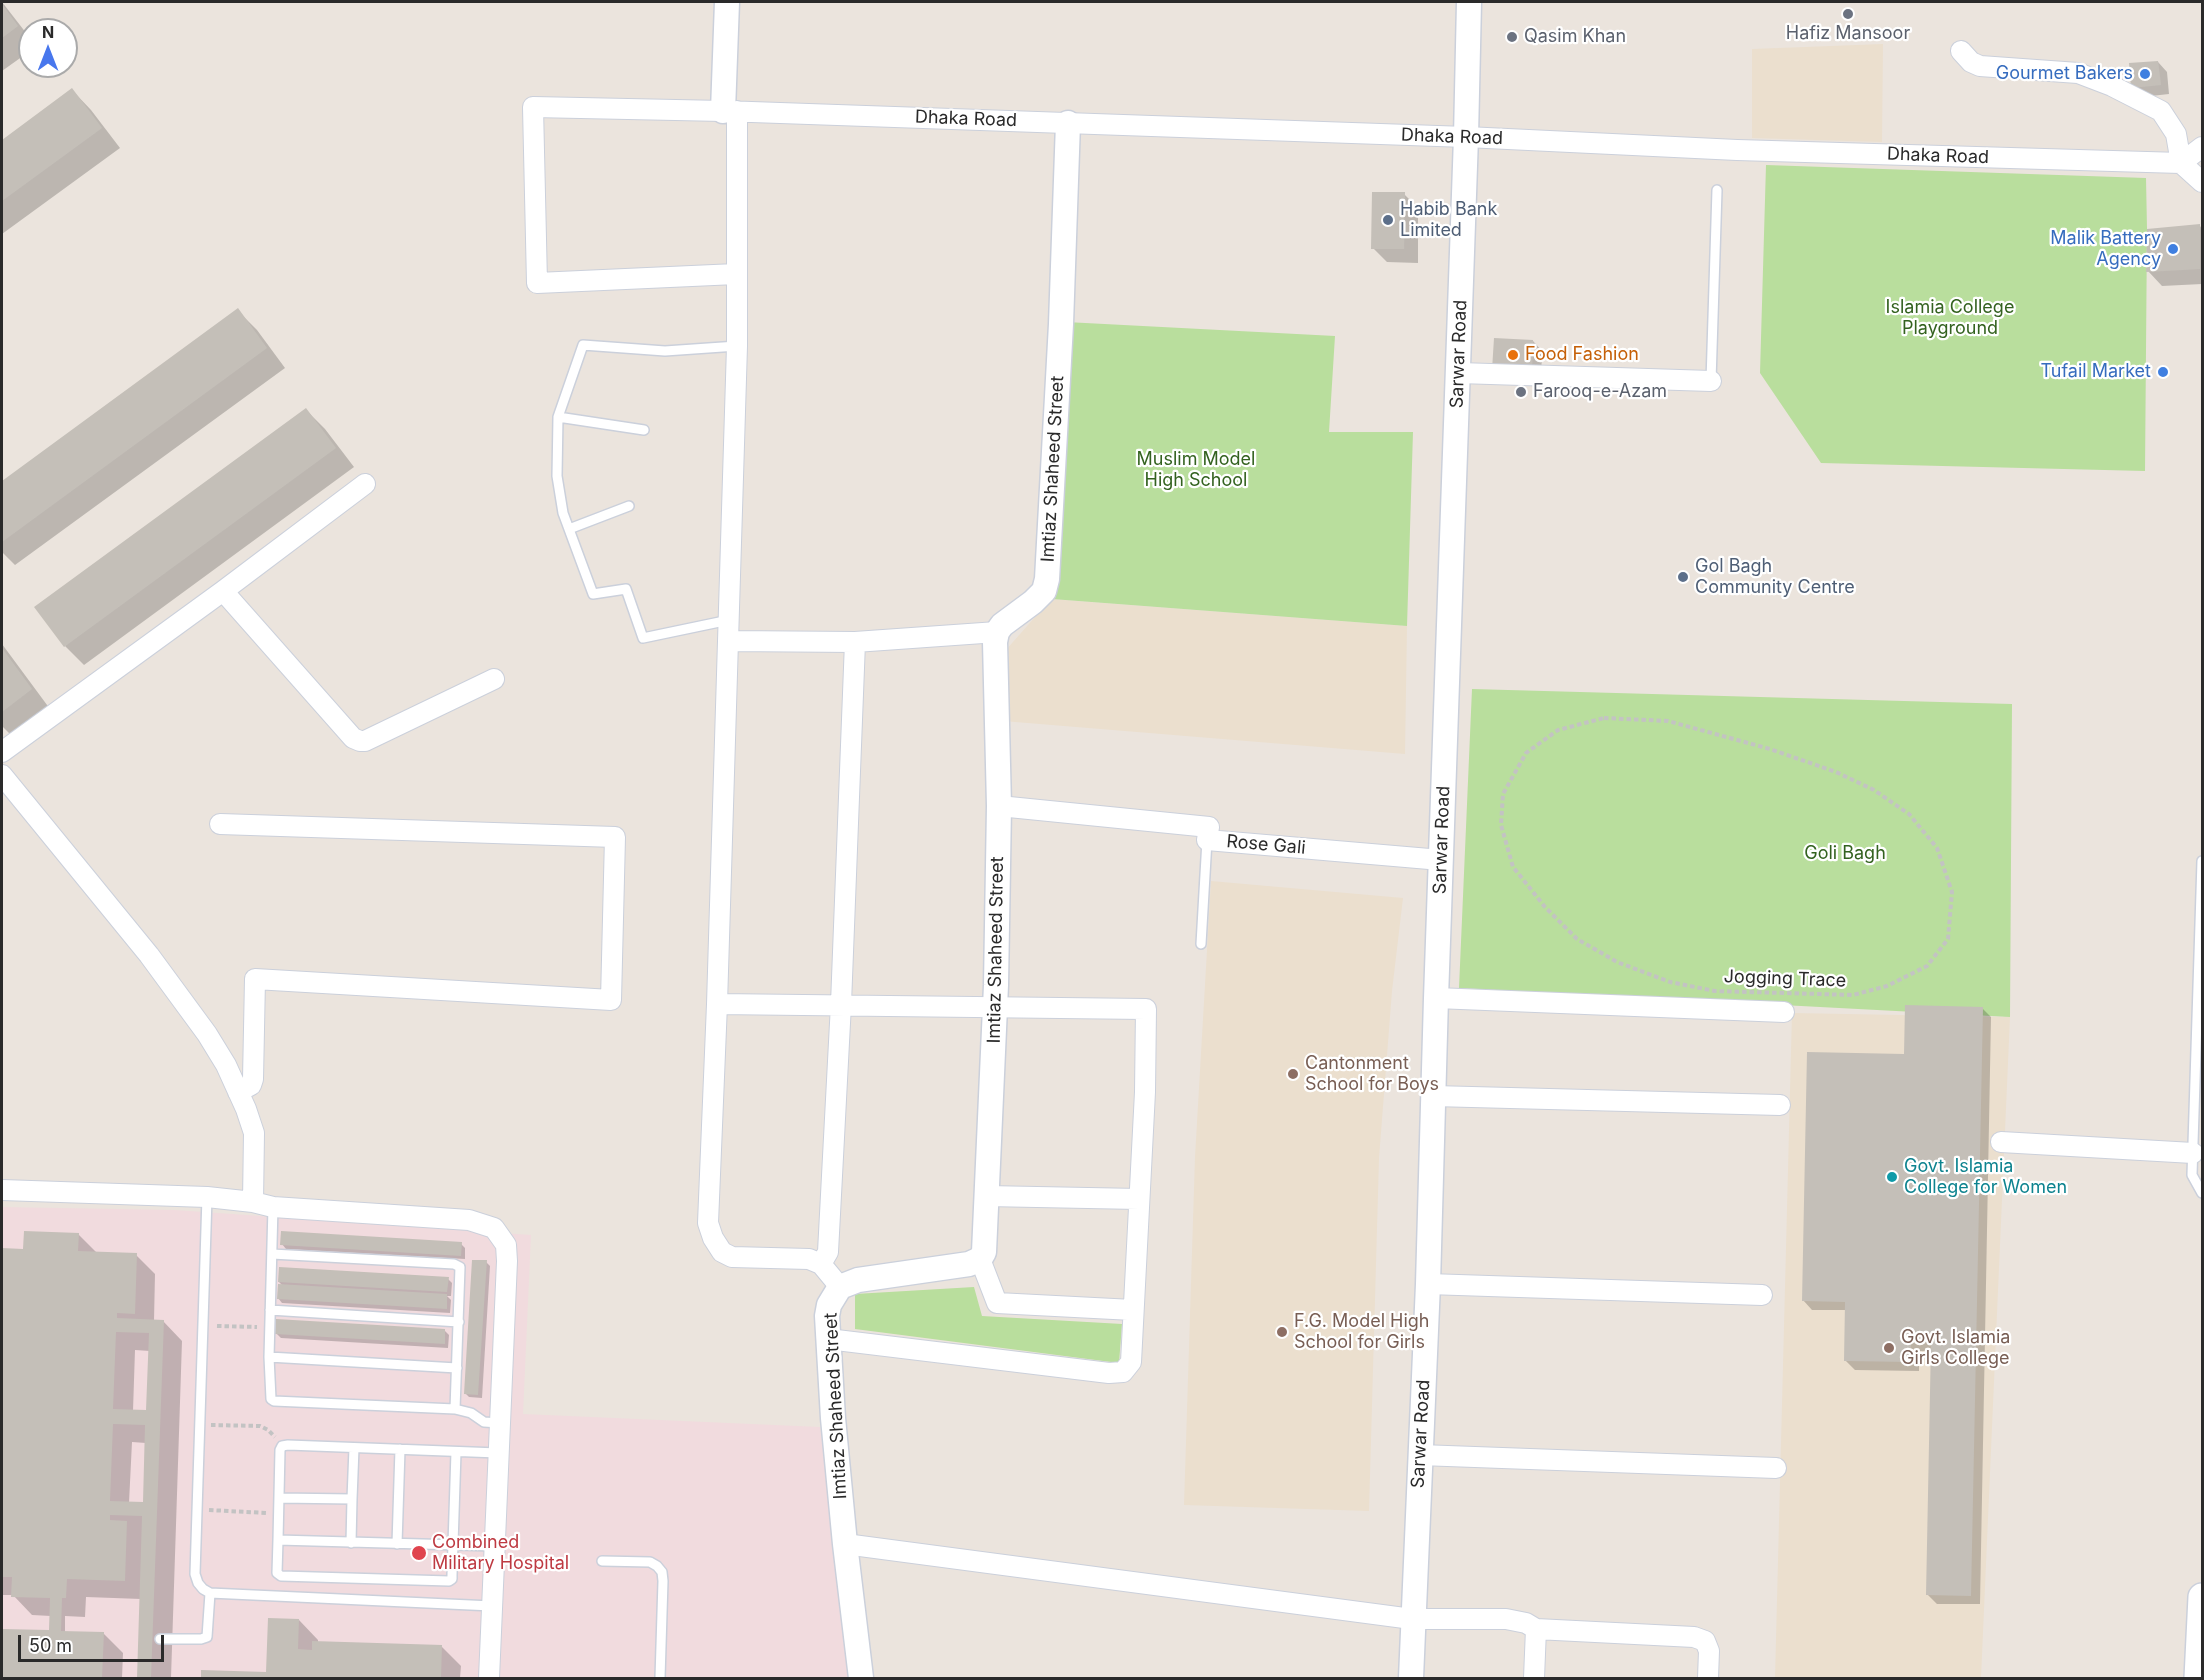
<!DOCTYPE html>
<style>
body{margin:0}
#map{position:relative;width:2204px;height:1680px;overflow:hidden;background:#ebe4dd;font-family:Inter,sans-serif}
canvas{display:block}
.frame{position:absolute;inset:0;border:3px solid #2a2a2a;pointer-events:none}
.north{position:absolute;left:18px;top:18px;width:60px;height:60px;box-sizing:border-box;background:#fff;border:2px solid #aaa;border-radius:50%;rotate:0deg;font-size:16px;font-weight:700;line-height:24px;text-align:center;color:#2a2a2a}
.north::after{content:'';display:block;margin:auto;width:21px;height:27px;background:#4877ed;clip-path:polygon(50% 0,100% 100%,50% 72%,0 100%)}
.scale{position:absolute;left:18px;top:1635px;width:146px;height:27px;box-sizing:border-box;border:3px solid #2a2a2a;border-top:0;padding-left:8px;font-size:18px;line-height:21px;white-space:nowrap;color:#2a2a2a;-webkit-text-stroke:4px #fff;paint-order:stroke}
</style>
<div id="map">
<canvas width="2204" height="1680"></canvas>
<div class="frame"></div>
<div class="north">N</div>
<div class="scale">50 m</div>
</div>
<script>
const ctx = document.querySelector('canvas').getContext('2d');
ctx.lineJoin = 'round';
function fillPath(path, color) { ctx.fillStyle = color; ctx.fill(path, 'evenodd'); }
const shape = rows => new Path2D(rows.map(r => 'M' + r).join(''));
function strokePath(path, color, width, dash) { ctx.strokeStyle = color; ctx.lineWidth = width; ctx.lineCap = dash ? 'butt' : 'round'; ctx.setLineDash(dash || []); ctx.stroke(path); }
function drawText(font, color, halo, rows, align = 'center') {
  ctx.font = font + ' Inter,sans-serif'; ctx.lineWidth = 4.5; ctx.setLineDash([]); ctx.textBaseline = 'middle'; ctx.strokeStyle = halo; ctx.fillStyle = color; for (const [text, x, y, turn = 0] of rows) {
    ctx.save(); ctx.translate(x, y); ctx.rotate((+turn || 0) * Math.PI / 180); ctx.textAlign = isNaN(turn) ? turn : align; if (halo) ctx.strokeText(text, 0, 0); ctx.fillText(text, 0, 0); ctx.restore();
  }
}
fillPath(shape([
 [1883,44,1882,142,1752,138,1752,49],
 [1051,599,1407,626,1405,754,1003,721,1005,651],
 [1211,881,1403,898,1392,991,1379,1158,1369,1511,1184,1505,1195,1157],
 [1792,1013,2010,1017,1981,1678,1775,1678]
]), '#ebdfce');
fillPath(shape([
 [2,1207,175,1210,531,1235,523,1414,820,1427,852,1678,2,1678]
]), '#f1dbde');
fillPath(shape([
 [1766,165,2146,178,2147,229,2145,471,1821,463,1760,373],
 [1066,322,1335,336,1329,432,1413,432,1407,626,1052,599],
 [1472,689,2012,704,2010,1017,1459,988],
 [974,1287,982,1316,1122,1324,1119,1363,855,1329,855,1294]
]), '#b9de9d');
fillPath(shape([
 [2,2,30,38,30,51,2,71],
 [2158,62,2167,72,2169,94,2142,97,2133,87],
 [72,90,91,110,120,148,2,234,2,142],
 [1404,194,1418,208,1418,263,1387,262,1373,248],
 [2200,226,2202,229,2202,284,2162,286,2148,271],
 [237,310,257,330,285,368,15,565,2,552,2,483],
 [1533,341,1542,351,1541,380,1503,379],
 [306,410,325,429,354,467,84,665,65,646],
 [2,644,50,709,13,737,2,726],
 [1982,1008,1991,1017,1980,1604,1937,1604,1927,1594,1933,1351,1919,1351,1919,1371,1855,1370,1845,1360,1846,1310,1812,1310,1803,1300,1905,1055],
 [78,1234,97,1253,136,1255,155,1274,154,1321,163,1321,182,1341,171,1678,138,1678,141,1599,86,1597,85,1617,65,1616,65,1632,103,1633,123,1653,122,1678,2,1678,2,1630,51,1632,51,1616,32,1615,13,1595,2,1595,2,1250,24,1251],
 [135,1350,150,1351,147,1412,133,1411],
 [132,1442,146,1443,144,1504,129,1503],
 [282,1244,461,1244,465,1248,465,1259,286,1249],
 [486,1262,490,1266,482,1398,469,1397,465,1393],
 [448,1279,452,1283,451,1296,447,1296,451,1300,450,1313,282,1303,278,1298,283,1286,279,1282],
 [445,1331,449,1335,448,1348,281,1338,276,1333],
 [299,1620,318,1640,318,1642,442,1647,461,1666,460,1678,202,1678,202,1671,267,1674]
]), '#0003');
fillPath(shape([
 [2,4,18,26,2,38],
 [2158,61,2161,85,2131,88,2129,63],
 [72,88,102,128,2,201,2,140],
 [1372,192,1405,192,1404,249,1371,249],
 [2200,224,2200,269,2146,272,2147,229],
 [238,308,267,348,2,542,2,481],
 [1494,338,1533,340,1532,372,1492,370],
 [306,408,336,448,64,647,34,607],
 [2,648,32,689,2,712],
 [1905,1005,1983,1007,1971,1596,1926,1595,1931,1342,1911,1342,1910,1362,1844,1361,1845,1302,1802,1301,1807,1052,1904,1054],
 [24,1231,79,1233,78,1251,137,1253,135,1314,117,1313,117,1318,164,1320,151,1678,137,1678,142,1516,110,1515,110,1520,127,1521,125,1581,67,1579,66,1598,62,1598,61,1631,104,1632,102,1678,2,1678,2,1629,49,1630,50,1598,11,1597,12,1577,2,1577,2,1248,23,1249],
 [116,1332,149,1333,146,1410,113,1409],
 [113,1424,145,1425,143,1502,110,1501],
 [281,1231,462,1242,461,1256,280,1245],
 [472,1260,487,1260,478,1395,464,1394],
 [279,1267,449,1277,447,1292,278,1282],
 [278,1284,447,1294,447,1309,277,1299],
 [276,1319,445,1329,445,1344,275,1334],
 [268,1618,299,1619,298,1649,312,1650,312,1641,442,1645,441,1678,201,1678,201,1670,266,1672]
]), '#c4bfb8');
const service = shape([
 [1711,381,1717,190],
 [558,417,644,430],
 [569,529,629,506],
 [729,620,643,638,626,589,593,594,563,513,557,476,558,417,583,345,665,351,737,346],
 [2202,861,2192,1175,2202,1193],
 [1201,944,1207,840],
 [207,1197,195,1574,198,1583,203,1589,210,1593,492,1606],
 [273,1207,269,1357,271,1399,274,1401,455,1409,471,1413,484,1422,499,1423],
 [272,1254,454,1264,460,1267,455,1409],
 [270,1310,459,1322],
 [269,1357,457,1368],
 [279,1498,352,1499,354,1448],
 [278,1540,277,1573,281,1576,449,1581,452,1579,452,1575,456,1452],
 [351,1543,352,1499],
 [397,1544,400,1449],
 [494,1546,278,1540,280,1450,282,1446,288,1445,498,1453],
 [602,1561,650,1562,657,1566,662,1572,663,1581,660,1678],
 [160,1639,201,1639,207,1637,210,1593]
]);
const minor = shape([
 [1961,51,1971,62,1980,66,2078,73,2112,86,2161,111,2176,134,2181,163],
 [737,111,737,346,728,641,855,642,997,632],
 [2181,163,2202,182],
 [736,274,537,283,533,107,723,111,1466,137,1737,150,2181,163,2202,147],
 [1459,373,1711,381],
 [223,591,353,738,360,741,365,741,494,679],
 [728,641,717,1004,708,1223,713,1238,722,1252,732,1257,809,1259,821,1264,840,1287],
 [2,752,223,591,365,484],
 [2,775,149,955,207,1034,226,1065,246,1109,254,1133,253,1202],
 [999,806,1209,827,1207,840,1441,860],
 [220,824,615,837,611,1000,255,979,253,1079,251,1085,238,1092],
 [1436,998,1784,1012],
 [717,1004,1146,1009,1145,1092,1131,1362,1123,1372,1109,1373,828,1339],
 [1433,1096,1780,1105],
 [2001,1142,2193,1153],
 [2,1190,207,1197,253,1202,273,1207,469,1220,494,1228,506,1245,507,1261,489,1678],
 [986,1196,1139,1199],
 [980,1259,997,1303,1133,1310],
 [821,1264,828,1252,841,1004,855,642],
 [1428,1284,1762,1295],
 [1420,1455,1776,1468],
 [845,1544,1412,1619,1506,1619,1526,1623,1536,1629,1534,1678],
 [1536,1629,1694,1637,1705,1641,1709,1651,1708,1678]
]);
const tertiary = shape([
 [723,111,727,2],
 [861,1678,845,1544,833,1418,827,1316,829,1305,840,1287,858,1280,969,1264,980,1259,984,1252,996,985,999,806,995,642,997,632,1002,625,1033,602,1044,591,1047,579,1061,324,1068,123],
 [1411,1678,1428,1284,1436,998,1466,137,1469,2]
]);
const secondary = shape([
 [2198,1678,2202,1597]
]);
strokePath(service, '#cbd0db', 12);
strokePath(minor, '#cbd0db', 22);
strokePath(tertiary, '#cbd0db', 27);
strokePath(secondary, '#cbd0db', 30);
strokePath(shape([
 [1604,718,1668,721,1770,749,1836,772,1874,790,1909,814,1937,848,1952,892,1948,939,1927,966,1887,986,1853,995,1715,991,1670,982,1617,962,1577,939,1545,907,1513,867,1501,825,1503,794,1526,753,1558,730,1604,718],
 [217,1326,257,1327],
 [211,1425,260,1426,268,1430,275,1437],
 [209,1510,267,1513]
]), '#c3c3c3', 4, [4.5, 3]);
strokePath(service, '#fff', 9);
strokePath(minor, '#fff', 20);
strokePath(tertiary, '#fff', 24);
strokePath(secondary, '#fff', 27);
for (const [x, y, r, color] of [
 [1848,14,6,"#6b7280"],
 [1512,37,6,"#6b7280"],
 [2145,74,6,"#3f7fe0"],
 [1388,220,6,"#5c6f8a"],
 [2173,249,6,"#3f7fe0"],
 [1513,355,6,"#e8710a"],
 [2163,372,6,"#3f7fe0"],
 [1521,392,6,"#6b7280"],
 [1683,577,6,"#5c6f8a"],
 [1293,1074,6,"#8d6e63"],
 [1892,1177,6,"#0f9aa8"],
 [1282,1332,6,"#8d6e63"],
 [1889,1348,6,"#8d6e63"],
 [419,1553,8,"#e0444e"]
]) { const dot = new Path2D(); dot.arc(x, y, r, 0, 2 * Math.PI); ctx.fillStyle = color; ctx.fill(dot); strokePath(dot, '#fff', 2); }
drawText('18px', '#5b616d', '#fff', [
 ["Hafiz Mansoor",1848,34,"center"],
 ["Qasim Khan",1524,37],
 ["Farooq-e-Azam",1533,392]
], 'left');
drawText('18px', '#366cbe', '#fff', [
 ["Gourmet Bakers",2133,74],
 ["Malik Battery",2161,239],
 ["Agency",2161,260],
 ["Tufail Market",2151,372]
], 'right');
drawText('18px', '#2a2a2a', '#fff', [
 ["Dhaka Road",966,119,2],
 ["Dhaka Road",1452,137,2],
 ["Dhaka Road",1938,156,2],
 ["Sarwar Road",1459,354,-88],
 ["Imtiaz Shaheed Street",1053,469,-87],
 ["Sarwar Road",1442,840,-88],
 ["Rose Gali",1266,845,5],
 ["Imtiaz Shaheed Street",996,950,-89],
 ["Jogging Trace",1785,979,2],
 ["Imtiaz Shaheed Street",836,1406,-93],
 ["Sarwar Road",1421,1434,-87]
]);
drawText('18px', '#4e5e75', '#fff', [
 ["Habib Bank",1400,210],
 ["Limited",1400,231],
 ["Gol Bagh",1695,567],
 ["Community Centre",1695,588]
], 'left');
drawText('18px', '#33621f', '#fff', [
 ["Islamia College",1950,308],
 ["Playground",1950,329],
 ["Muslim Model",1196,460],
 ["High School",1196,481],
 ["Goli Bagh",1845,854]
]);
drawText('18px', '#c56008', '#fff', [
 ["Food Fashion",1525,355]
], 'left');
drawText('18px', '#785e54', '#fff', [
 ["Cantonment",1305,1064],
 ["School for Boys",1305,1085],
 ["F.G. Model High",1294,1322],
 ["School for Girls",1294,1343],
 ["Govt. Islamia",1901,1338],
 ["Girls College",1901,1359]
], 'left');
drawText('18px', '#0d838f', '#fff', [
 ["Govt. Islamia",1904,1167],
 ["College for Women",1904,1188]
], 'left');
drawText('18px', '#be3a42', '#fff', [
 ["Combined",432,1543],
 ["Military Hospital",432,1564]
], 'left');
</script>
